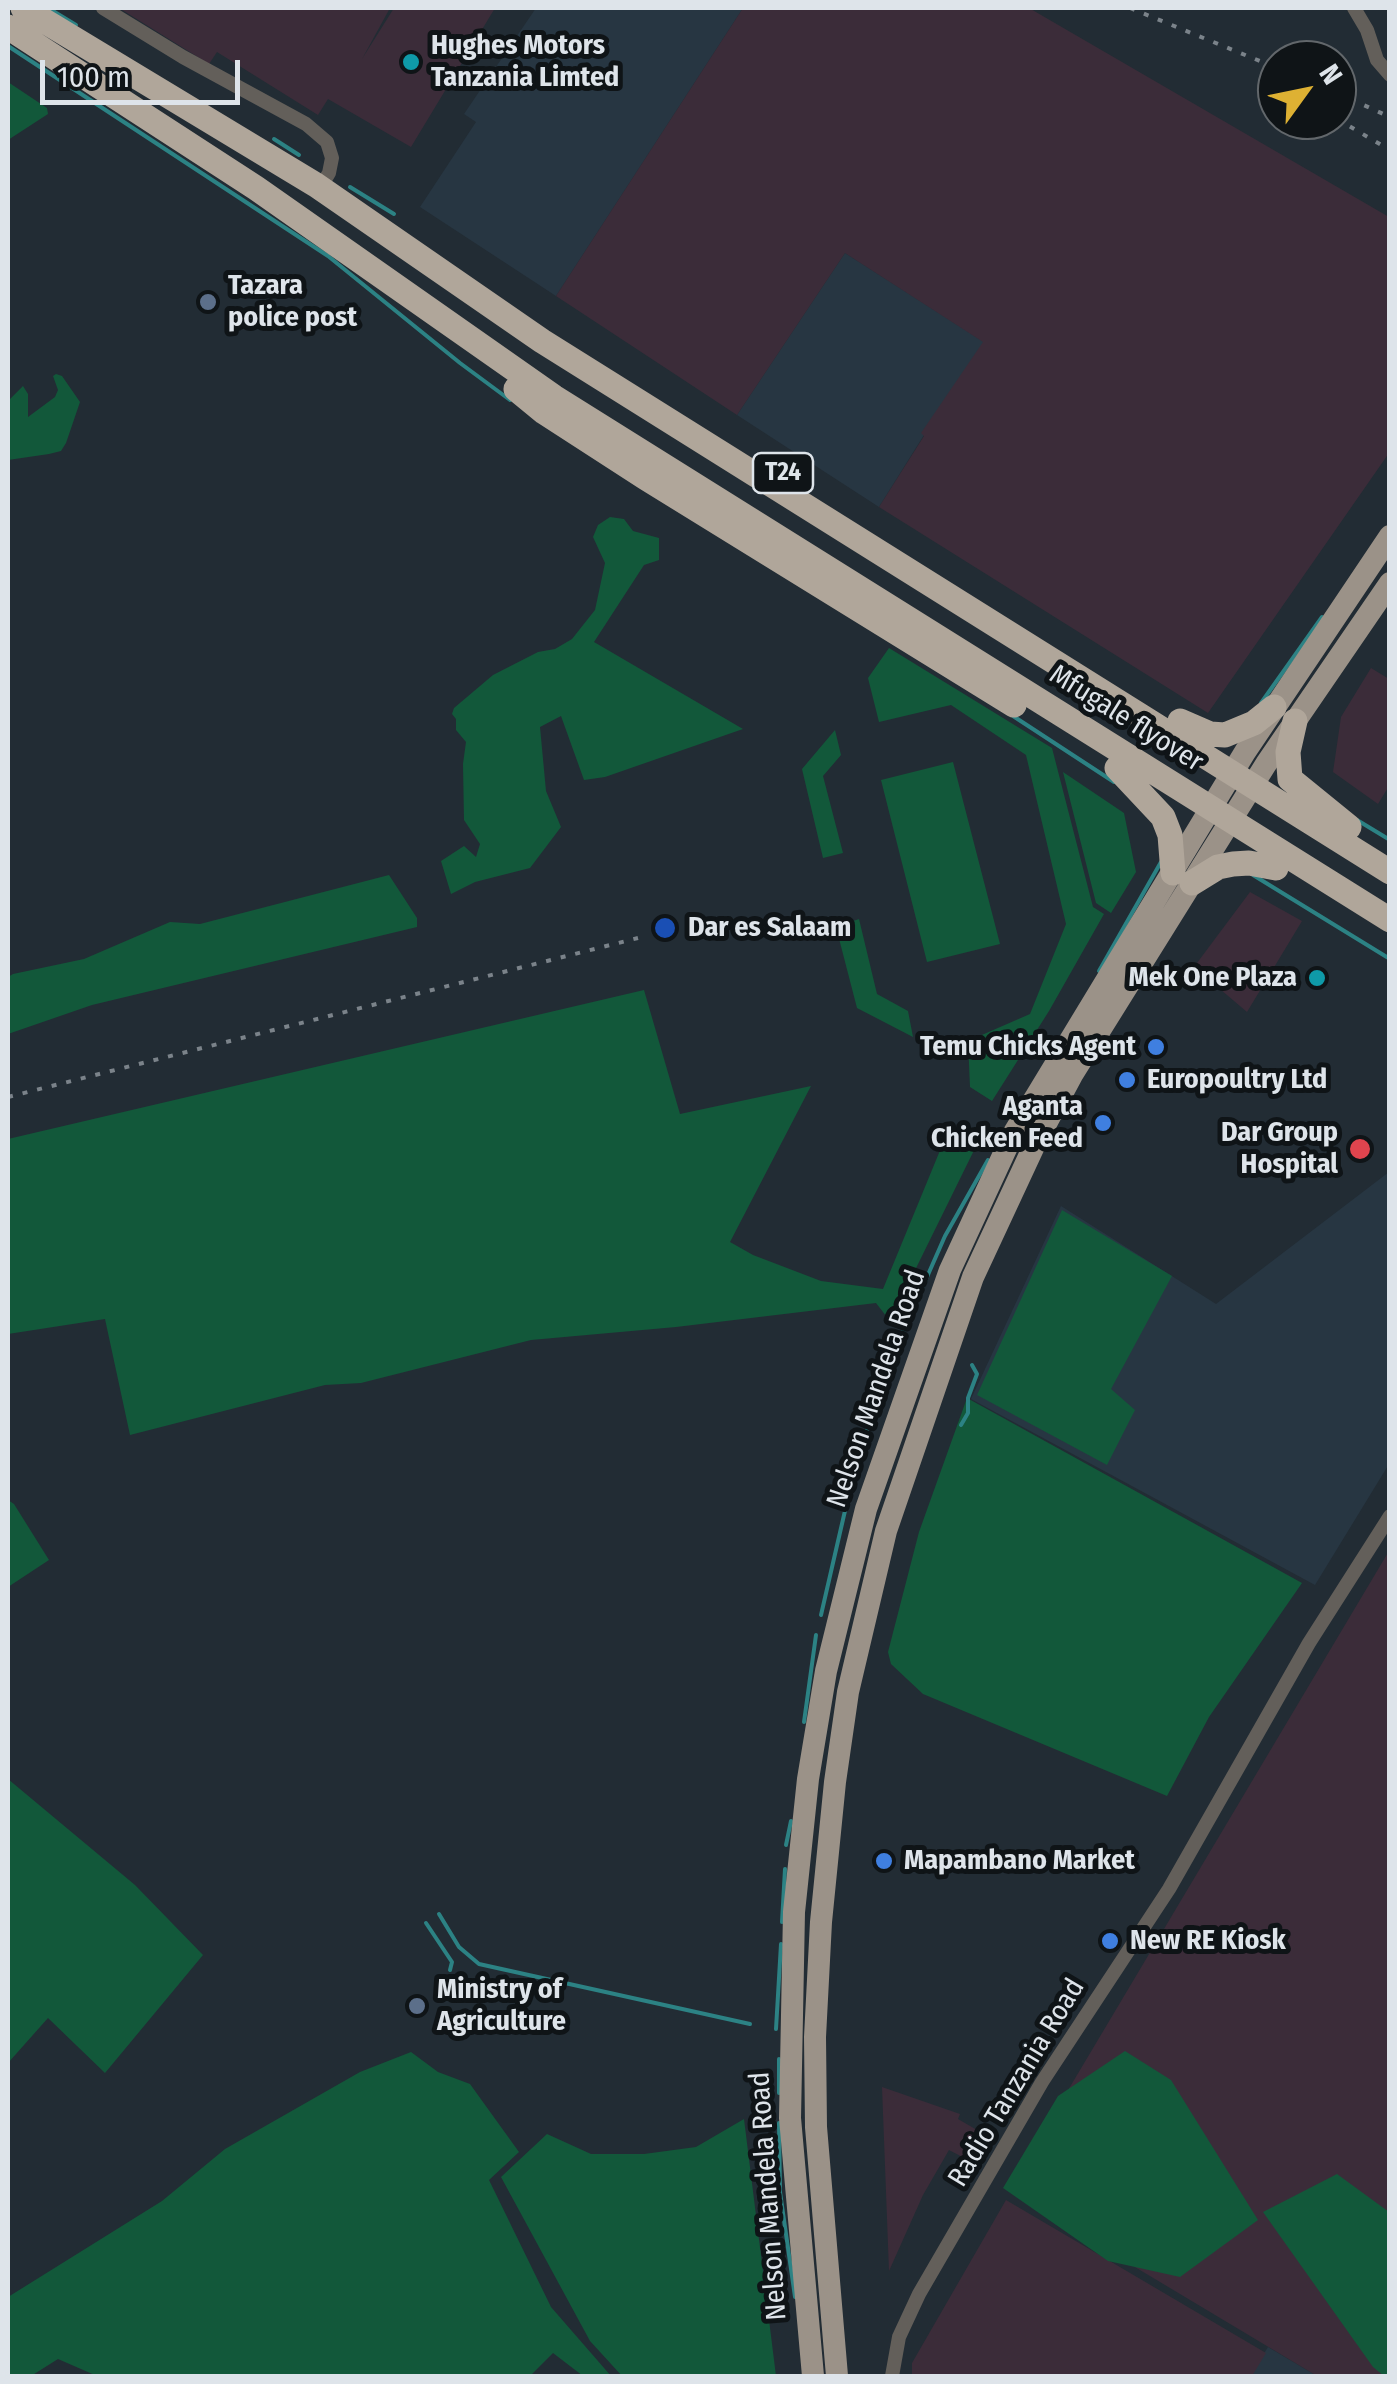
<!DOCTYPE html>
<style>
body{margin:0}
#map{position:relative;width:1397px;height:2384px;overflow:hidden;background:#222c34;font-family:"Fira Sans Condensed",sans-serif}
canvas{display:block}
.frame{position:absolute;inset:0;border:10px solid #dee4ea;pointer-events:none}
.north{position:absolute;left:1257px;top:40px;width:100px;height:100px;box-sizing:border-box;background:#0f1417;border:2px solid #62676b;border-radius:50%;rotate:57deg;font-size:28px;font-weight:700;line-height:40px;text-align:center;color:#dee4ea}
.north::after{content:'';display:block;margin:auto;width:35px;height:45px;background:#deb133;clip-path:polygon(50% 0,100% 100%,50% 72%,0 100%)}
.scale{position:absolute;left:40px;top:60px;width:200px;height:45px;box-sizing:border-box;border:5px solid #dee4ea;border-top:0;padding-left:12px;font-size:30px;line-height:35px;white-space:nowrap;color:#dee4ea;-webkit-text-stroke:8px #0f1417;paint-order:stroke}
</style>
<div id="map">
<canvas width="1397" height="2384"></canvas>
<div class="frame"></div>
<div class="north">N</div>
<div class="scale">100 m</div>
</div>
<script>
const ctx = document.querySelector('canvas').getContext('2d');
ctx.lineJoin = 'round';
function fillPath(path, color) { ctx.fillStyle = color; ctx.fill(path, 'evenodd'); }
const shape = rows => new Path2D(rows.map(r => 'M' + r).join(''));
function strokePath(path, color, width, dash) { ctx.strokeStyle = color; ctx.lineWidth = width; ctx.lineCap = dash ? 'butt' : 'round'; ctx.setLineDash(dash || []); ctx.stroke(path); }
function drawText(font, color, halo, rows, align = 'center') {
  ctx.font = font + ' "Fira Sans Condensed",sans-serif'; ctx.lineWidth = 10; ctx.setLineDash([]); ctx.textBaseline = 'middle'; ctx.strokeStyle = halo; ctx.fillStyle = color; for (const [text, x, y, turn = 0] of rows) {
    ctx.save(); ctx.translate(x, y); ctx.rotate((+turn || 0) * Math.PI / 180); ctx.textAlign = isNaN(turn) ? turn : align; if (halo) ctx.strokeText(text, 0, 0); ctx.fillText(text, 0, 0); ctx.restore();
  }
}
fillPath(shape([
 [536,8,743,8,556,296,420,207,476,122,464,114],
 [845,253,984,342,922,433,924,435,879,507,737,415],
 [1389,1172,1389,1464,1315,1585,971,1399,1061,1206,1216,1304],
 [1268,2347,1317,2376,1250,2376]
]), '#273642');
fillPath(shape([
 [119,8,390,8,362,59,394,8,495,8,411,147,328,99,318,115,217,52,209,64],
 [743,8,1029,8,1389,217,1389,453,1208,713,879,507,924,436,921,433,983,342,845,253,737,415,556,296],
 [1371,668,1389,679,1389,786,1378,804,1333,772,1341,717],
 [1250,892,1302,921,1247,1012,1194,967],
 [1389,1551,1389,2376,1317,2376,1008,2191],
 [882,2087,960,2114,958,2119,989,2137,974,2163,949,2150,923,2195,889,2271],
 [1006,2200,1266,2353,1252,2376,912,2376,912,2363]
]), '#3b2c39');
fillPath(shape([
 [8,82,47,108,48,114,8,140],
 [56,374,62,376,80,402,66,443,61,451,49,454,8,460,8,401,23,386,28,394,28,417,55,397,58,390,53,376],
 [610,517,624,519,633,531,659,538,659,560,644,565,594,642,743,729,605,777,584,780,561,716,540,727,546,791,561,827,530,868,475,882,451,894,441,861,464,846,476,857,480,844,464,820,463,764,466,742,456,730,456,719,452,714,454,708,493,675,538,652,555,649,572,639,595,610,605,563,593,537,598,525],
 [889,648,1052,748,1093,907,1104,914,1049,1011,992,1101,970,1087,968,1041,1030,1014,1066,924,1026,755,951,705,879,722,868,678],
 [835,730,841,755,823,776,843,853,823,858,802,769],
 [953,762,1000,944,927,962,881,780],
 [1063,772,1124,813,1136,872,1111,913,1096,903],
 [389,875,417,918,417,927,92,1005,8,1034,8,977,13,974,84,959,170,922,200,924],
 [859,919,877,994,908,1011,913,1037,857,1008,836,927],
 [644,990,680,1114,811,1086,730,1242,753,1255,821,1281,883,1289,948,1131,984,1130,890,1321,876,1303,676,1327,531,1340,361,1383,325,1385,130,1435,105,1319,8,1334,8,1139],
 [1062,1210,1172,1276,1111,1389,1135,1410,1107,1465,977,1395],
 [967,1398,1302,1583,1209,1717,1167,1796,923,1694,891,1664,888,1652,919,1532],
 [8,1500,14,1504,49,1560,8,1587],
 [8,1779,135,1885,203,1955,105,2073,48,2018,8,2063],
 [1125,2051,1171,2080,1258,2220,1180,2277,1108,2261,1003,2188,1058,2096],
 [411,2052,438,2072,470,2084,519,2152,489,2180,551,2307,611,2376,583,2376,553,2353,530,2376,97,2376,58,2359,31,2376,8,2376,8,2297,162,2201,225,2149,360,2072],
 [744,2119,776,2376,622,2376,590,2341,501,2177,547,2134,591,2154,644,2154,696,2147],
 [1337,2174,1389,2212,1389,2376,1384,2376,1373,2367,1263,2212]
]), '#12583a');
strokePath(shape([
 [48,8,76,25],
 [8,46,328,256,460,363,510,400],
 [274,139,299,155],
 [350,187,394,214],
 [1261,703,1322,617],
 [1013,716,1114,782],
 [1357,820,1390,840],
 [1253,875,1390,959],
 [1099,971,1161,862],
 [891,1359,945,1236,988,1160],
 [961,1425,968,1413,968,1398,977,1374,972,1365],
 [821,1615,856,1463,885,1377],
 [804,1722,816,1635],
 [786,1845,791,1821],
 [439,1914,459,1947,479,1964,750,2024],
 [782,1922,785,1869],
 [426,1923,452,1962,450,1970],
 [776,2029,781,1944],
 [779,2059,779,2093],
 [779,2123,780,2192,795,2297]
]), '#2c8284', 4);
strokePath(shape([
 [103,8,183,57,306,124,327,142,332,158,329,173,320,188],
 [1354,8,1367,30,1377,60,1390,75],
 [892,2376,899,2337,919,2294,1042,2082,1169,1889,1309,1643,1390,1516]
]), '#635f5a', 14);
strokePath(shape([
 [813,2376,790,2118,794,1912,808,1779,826,1671,866,1509,950,1270,1012,1136,1245,752,1390,536],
 [837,2376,816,2127,815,2037,821,1922,835,1782,848,1692,886,1531,973,1277,1034,1146,1072,1075,1266,764,1390,583]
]), '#9b9288', 22);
strokePath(shape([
 [23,8,316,185,542,341,1390,872],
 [8,27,256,188,554,397,1390,920],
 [516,389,544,412,646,478,1014,705],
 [1180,721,1210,734,1225,735,1254,723,1274,707],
 [1295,721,1288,752,1290,779,1349,827],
 [1117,768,1163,817,1170,835,1173,873],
 [1192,883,1218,867,1233,864,1249,863,1276,868]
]), '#b0a69a', 25);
strokePath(shape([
 [1130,8,1277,68],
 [1337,93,1390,117],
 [1337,119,1390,150],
 [8,1097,638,938]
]), '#7b838a', 4, [5, 10]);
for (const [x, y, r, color] of [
 [411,62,10,"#0f9aa8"],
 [208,302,10,"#5c6f8a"],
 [665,928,12,"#1a4fb4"],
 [1317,978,10,"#0f9aa8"],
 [1156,1047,10,"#3f7fe0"],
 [1127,1080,10,"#3f7fe0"],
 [1103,1123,10,"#3f7fe0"],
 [1360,1149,12,"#e0444e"],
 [884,1861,10,"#3f7fe0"],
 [1110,1941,10,"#3f7fe0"],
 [417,2006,10,"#5c6f8a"]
]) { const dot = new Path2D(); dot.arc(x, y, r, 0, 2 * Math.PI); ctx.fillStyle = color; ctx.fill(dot); strokePath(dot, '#0f1417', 4); }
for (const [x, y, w] of [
 [783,473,60]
]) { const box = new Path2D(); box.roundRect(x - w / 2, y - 20, w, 40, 8); ctx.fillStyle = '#0f1417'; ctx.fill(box); strokePath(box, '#dee4ea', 2.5); }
drawText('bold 25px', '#dee4ea', null, [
 ["T24",783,473]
]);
drawText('bold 28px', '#dee4ea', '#0f1417', [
 ["Hughes Motors",431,46],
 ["Tanzania Limted",431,78],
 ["Tazara",228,286],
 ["police post",228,318],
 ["Dar es Salaam",688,928],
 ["Mek One Plaza",1297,978,"right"],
 ["Temu Chicks Agent",1136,1047,"right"],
 ["Europoultry Ltd",1147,1080],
 ["Aganta",1083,1107,"right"],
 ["Chicken Feed",1083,1139,"right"],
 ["Dar Group",1338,1133,"right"],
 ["Hospital",1338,1165,"right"],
 ["Mapambano Market",904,1861],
 ["New RE Kiosk",1130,1941],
 ["Ministry of",437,1990],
 ["Agriculture",437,2022]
], 'left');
drawText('28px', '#dee4ea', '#0f1417', [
 ["Mfugale flyover",1126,719,32],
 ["Nelson Mandela Road",877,1389,-71],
 ["Radio Tanzania Road",1017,2083,-59],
 ["Nelson Mandela Road",769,2196,-94]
]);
</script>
